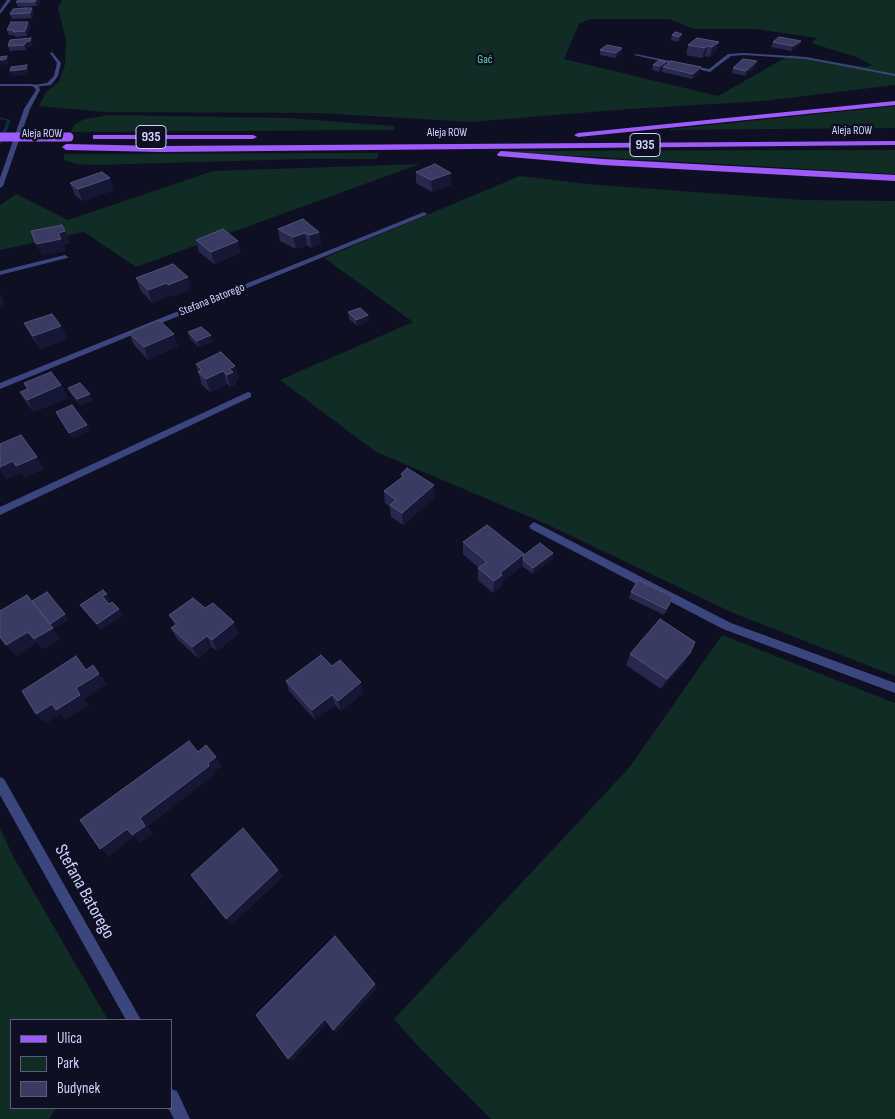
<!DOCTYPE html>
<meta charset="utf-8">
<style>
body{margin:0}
#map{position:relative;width:895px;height:1119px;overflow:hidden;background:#0e0f22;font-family:"Sofia Sans Condensed",sans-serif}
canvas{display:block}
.legend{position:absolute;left:10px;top:1019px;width:162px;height:90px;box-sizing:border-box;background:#0e0f22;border:1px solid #5c5e7a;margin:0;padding:6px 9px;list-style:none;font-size:15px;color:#d0d5fe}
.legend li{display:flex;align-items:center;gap:10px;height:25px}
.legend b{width:25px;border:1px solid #5c5e7a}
</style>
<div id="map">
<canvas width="895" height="1119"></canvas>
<ul class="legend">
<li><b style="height:6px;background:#9e5bfa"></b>Ulica</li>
<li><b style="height:14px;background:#112b25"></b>Park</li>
<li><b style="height:14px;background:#3a3b62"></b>Budynek</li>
</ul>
</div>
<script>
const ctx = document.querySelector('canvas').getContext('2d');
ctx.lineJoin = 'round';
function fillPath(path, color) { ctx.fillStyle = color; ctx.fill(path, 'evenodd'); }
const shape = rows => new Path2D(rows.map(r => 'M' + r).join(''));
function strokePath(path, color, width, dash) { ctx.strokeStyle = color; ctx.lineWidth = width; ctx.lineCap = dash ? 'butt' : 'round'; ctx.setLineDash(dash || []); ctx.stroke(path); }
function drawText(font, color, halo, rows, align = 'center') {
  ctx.font = font + ' "Sofia Sans Condensed",sans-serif'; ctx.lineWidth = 5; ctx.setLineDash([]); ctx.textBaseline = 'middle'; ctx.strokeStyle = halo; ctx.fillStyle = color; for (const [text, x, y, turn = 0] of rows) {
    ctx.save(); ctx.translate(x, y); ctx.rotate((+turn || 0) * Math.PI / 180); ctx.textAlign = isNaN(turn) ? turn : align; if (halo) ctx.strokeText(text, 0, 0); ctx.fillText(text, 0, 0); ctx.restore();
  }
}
fillPath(shape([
 [62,0,895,0,895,85,764,101,629,109,471,122,318,113,104,112,39,106,46,92,59,82,65,64,66,40,58,8],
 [590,19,669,19,694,29,755,29,817,38,811,43,856,57,872,65,866,67,790,55,718,96,564,59,579,24],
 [895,106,895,128,662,130],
 [109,115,288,118,394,126,394,130,71,132,74,125,84,119],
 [895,150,895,174,487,151],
 [379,153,377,159,307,159,96,165,76,164,64,160,64,154],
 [420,164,136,267,84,232,0,250,0,205,16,194,68,220,213,171],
 [520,176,587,184,802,200,895,201,895,676,733,613,544,523,376,452,280,380,413,322,324,258],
 [722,635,895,703,895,1119,491,1119,416,1044,394,1019,629,768],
 [0,828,14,858,108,1020,11,1020,11,1108,57,1108,49,1119,0,1119]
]), '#112b25');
fillPath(shape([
 [0,117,11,120,2,143,0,144,0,138,7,121,0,119,0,117]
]), '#0d2b42');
fillPath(shape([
 [52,52,61,63,58,76,51,85,34,87,34,85,47,83,54,76,57,63,50,53,52,52],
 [744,53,806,57,895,74,895,76,806,59,744,55,731,56,710,72,634,55,636,54,709,69,728,54,744,53],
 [248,392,251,393,251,397,0,515,0,507,248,392],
 [534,522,731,623,895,683,895,693,723,629,531,529,529,526,534,522]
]), '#3b467f');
fillPath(shape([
 [7,0,11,0,0,14,0,10,7,0],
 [0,84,30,84,38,85,40,90,30,109,3,186,0,188,0,178,24,109,36,90,34,87,30,86,0,86,0,84],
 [424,212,427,214,426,215,0,389,0,383,424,212],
 [65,255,68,257,67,258,0,275,0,271,65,255],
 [0,777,4,779,141,1020,126,1020,0,795,0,777],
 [171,1089,177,1091,190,1119,174,1119,168,1108,171,1108,171,1089]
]), '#3b467f');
fillPath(shape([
 [895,101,895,105,578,137,574,135,578,133,895,101],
 [93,135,253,135,257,137,253,139,93,139,93,135],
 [895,141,895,145,161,152,66,150,62,147,66,144,161,146,895,141],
 [501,151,603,159,895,175,895,181,603,165,498,156,497,154,501,151]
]), '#9e5bfa');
strokePath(shape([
 [0,137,69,137]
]), '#9e5bfa', 9);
fillPath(shape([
 [18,0,39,0,40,2,37,6,18,7,16,2],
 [32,8,34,13,32,18,12,19,10,14],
 [30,26,27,36,15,37,14,35,9,35,7,30],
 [675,32,681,39,678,42,671,40,672,35],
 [801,41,799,46,791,51,771,47,773,42],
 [719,42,716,52,710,57,705,56,702,58,686,55,688,45],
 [33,44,32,46,28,47,26,50,10,51,8,46],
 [622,48,622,53,615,58,600,55,600,50],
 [653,65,665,66,700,73,692,79,662,72,663,69,659,72,652,70],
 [755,67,745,76,732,73,733,68],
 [416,172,451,185,432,192,416,183],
 [70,183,114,190,82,201,75,195],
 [278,229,319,232,321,244,311,248,307,245,296,249,280,241],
 [196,240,241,253,214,264,199,252],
 [173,264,191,290,172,297,171,295,152,303,141,291,136,278],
 [348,312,368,315,369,321,357,326,349,319],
 [24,323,61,326,67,339,40,349,31,336],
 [188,332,213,342,199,347,190,339],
 [129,333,178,346,148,360,134,345],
 [196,364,235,366,239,378,235,380,236,384,230,387,227,384,210,392,202,385],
 [24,383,61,385,68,398,34,412,27,404,20,392,27,389],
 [68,388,90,394,93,400,80,405,71,394],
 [401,474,435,497,403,525,391,517,390,507,385,503,384,491,401,478],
 [463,542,524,554,524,555,553,553,552,559,533,574,522,566,502,582,501,587,493,593,478,580,478,568,479,568,463,554],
 [631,592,671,603,664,615,629,598],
 [110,599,107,602,122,615,101,630,80,605],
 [205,608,239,633,217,651,212,647,198,658,177,639,171,628,175,625,169,615],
 [630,654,685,663,661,689,626,665],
 [332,666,363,693,341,711,335,705,315,720,289,691,286,681]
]), '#28284f');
fillPath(shape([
 [36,0,39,0,40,2,37,6,35,2],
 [32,8,34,13,32,18,30,13],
 [28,22,30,26,27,36,25,31],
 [682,34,681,39,678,42,679,37],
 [31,38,33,44,32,46,28,47,26,50,24,45,26,42],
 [801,41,799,46,791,51,793,46],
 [719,42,716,52,710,57,712,47],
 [707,46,705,56,702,58,705,48],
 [622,48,622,53,615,58,616,53],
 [7,56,9,61,8,64,1,65,0,67,0,60],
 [757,61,755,67,745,76,746,71],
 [666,62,665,67,663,67,663,69,659,72,660,66],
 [27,65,29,70,28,75,12,76,10,71],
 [701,67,700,73,692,79,693,74],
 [451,173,451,185,432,192,431,180],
 [110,178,114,190,82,201,78,189],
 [62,225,70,243,64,245,66,251,42,256,36,244,58,233],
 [319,232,321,244,311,248,310,235],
 [305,233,307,245,296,249,293,237],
 [238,241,241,253,214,264,211,252],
 [188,277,191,290,172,297,168,285],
 [167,283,171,295,152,303,148,290],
 [0,294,3,299,5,306,0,308],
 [368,315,369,321,357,326,356,320],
 [61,326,67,339,40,349,33,336],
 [174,334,178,346,148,360,144,347],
 [211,335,213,342,199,347,197,341],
 [235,366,239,378,235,380,236,384,230,387,227,375,229,369],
 [223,371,227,384,210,392,206,379],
 [61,385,68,398,34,412,27,400],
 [90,394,93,400,80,405,77,399],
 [87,425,90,431,73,439,69,433],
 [37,457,44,469,24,478,21,473,6,480,0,470,0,467,13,461],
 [434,485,435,497,403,525,402,513],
 [553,553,552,559,533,574,533,568],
 [524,554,522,566,502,582,501,587,493,593,494,581,500,573],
 [107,594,110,599,106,602,102,596],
 [27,595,61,639,43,650,37,643,16,656,6,645],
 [119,609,122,615,101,630,97,624],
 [65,614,69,620,54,629,50,624],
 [234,622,239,633,217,651,212,640],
 [207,636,212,647,198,658,192,647],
 [695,642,685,663,661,689,667,679],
 [76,656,92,678,99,674,107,684,84,699,89,705,66,720,60,714,46,724,36,714,76,688,86,670],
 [361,682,363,693,341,711,338,701],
 [332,695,335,705,315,720,312,710],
 [216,757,222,766,214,772,215,775,148,826,153,834,140,843,134,837,109,857,100,849,127,829],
 [278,870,283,877,232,925,226,919],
 [375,984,377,989,336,1033,333,1030],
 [325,1019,328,1023,292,1061,288,1059]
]), '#161635');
const building = shape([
 [18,0,36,0,35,2,16,2,18,0],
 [25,8,32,8,30,13,10,14,13,9,25,8],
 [11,22,28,22,25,31,13,32,14,30,7,30,11,22],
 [675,32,682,34,679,37,672,35,675,32],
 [779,37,801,41,793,46,773,42,779,37],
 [31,38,30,41,26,42,24,45,8,46,10,40,31,38],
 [697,38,719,42,712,47,707,46,705,48,688,45,697,38],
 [607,45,622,48,616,53,600,50,607,45],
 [7,56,6,59,0,60,0,57,7,56],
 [743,59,757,61,746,71,733,68,743,59],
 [659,60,666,62,660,66,653,65,659,60],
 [671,61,701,67,693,74,663,67,671,61],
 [27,65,26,69,10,71,11,67,27,65],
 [435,164,451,173,431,180,416,172,435,164],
 [102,172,110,178,78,189,70,183,102,172],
 [303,219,319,232,310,235,305,233,293,237,278,229,303,219],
 [62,225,65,231,58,233,61,239,36,244,31,231,62,225],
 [223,229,238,241,211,252,196,240,223,229],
 [173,264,188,277,168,285,167,283,148,290,136,278,173,264],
 [360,308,368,315,356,320,348,312,360,308],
 [52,314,61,326,33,336,24,323,52,314],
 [159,320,174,334,144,347,129,333,159,320],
 [201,327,211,335,197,341,188,332,201,327],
 [221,352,235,366,229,369,233,372,227,375,223,371,206,379,198,372,202,370,196,364,221,352],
 [51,372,61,385,27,400,20,392,28,389,24,383,51,372],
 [80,383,90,394,77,399,68,388,80,383],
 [72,405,87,425,69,433,56,412,72,405],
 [21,435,37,457,16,466,13,461,0,467,0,444,21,435],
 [407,468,434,485,402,513,390,505,396,500,384,491,404,476,401,474,407,468],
 [487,525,524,554,500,573,502,575,494,581,478,568,487,562,463,542,487,525],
 [540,543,553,553,533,568,523,560,524,555,540,543],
 [638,580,673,597,666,609,631,592,638,580],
 [103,590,107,594,102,596,109,604,112,602,119,609,97,624,80,605,103,590],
 [47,592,65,614,50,624,32,601,47,592],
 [27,595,53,628,34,639,28,632,6,645,0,637,0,611,27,595],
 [193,598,205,608,213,603,234,622,212,640,207,636,192,647,171,628,177,624,169,615,193,598],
 [660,619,695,642,690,653,667,679,630,654,660,619],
 [321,655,332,666,340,660,361,682,338,701,332,695,312,710,286,681,321,655],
 [76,656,86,670,93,665,99,674,76,688,80,695,56,710,52,704,36,714,22,691,76,656],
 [189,741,198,752,206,745,216,757,208,763,209,766,140,818,145,826,132,835,127,829,100,849,80,820,189,741],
 [243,828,278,870,226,919,191,875,243,828],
 [335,936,375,984,333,1030,325,1019,288,1059,256,1015,335,936]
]);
fillPath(building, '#3a3b62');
strokePath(building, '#51537a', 1);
drawText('12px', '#5fdba2', '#0e0f22', [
 ["Gać",485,60]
]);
drawText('12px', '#d0d5fe', '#0e0f22', [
 ["Aleja ROW",852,131],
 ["Aleja ROW",447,133],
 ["Aleja ROW",42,134],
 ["Stefana Batorego",212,300,-22]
]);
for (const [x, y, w] of [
 [151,137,30],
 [645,145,30]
]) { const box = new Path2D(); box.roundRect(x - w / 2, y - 11.5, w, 23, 4); ctx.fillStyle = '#0e0f22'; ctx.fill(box); strokePath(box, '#d0d5fe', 1); }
drawText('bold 14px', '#d0d5fe', null, [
 ["935",151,137],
 ["935",645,145]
]);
drawText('18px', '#d0d5fe', '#0e0f22', [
 ["Stefana Batorego",84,892,61]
]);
</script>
